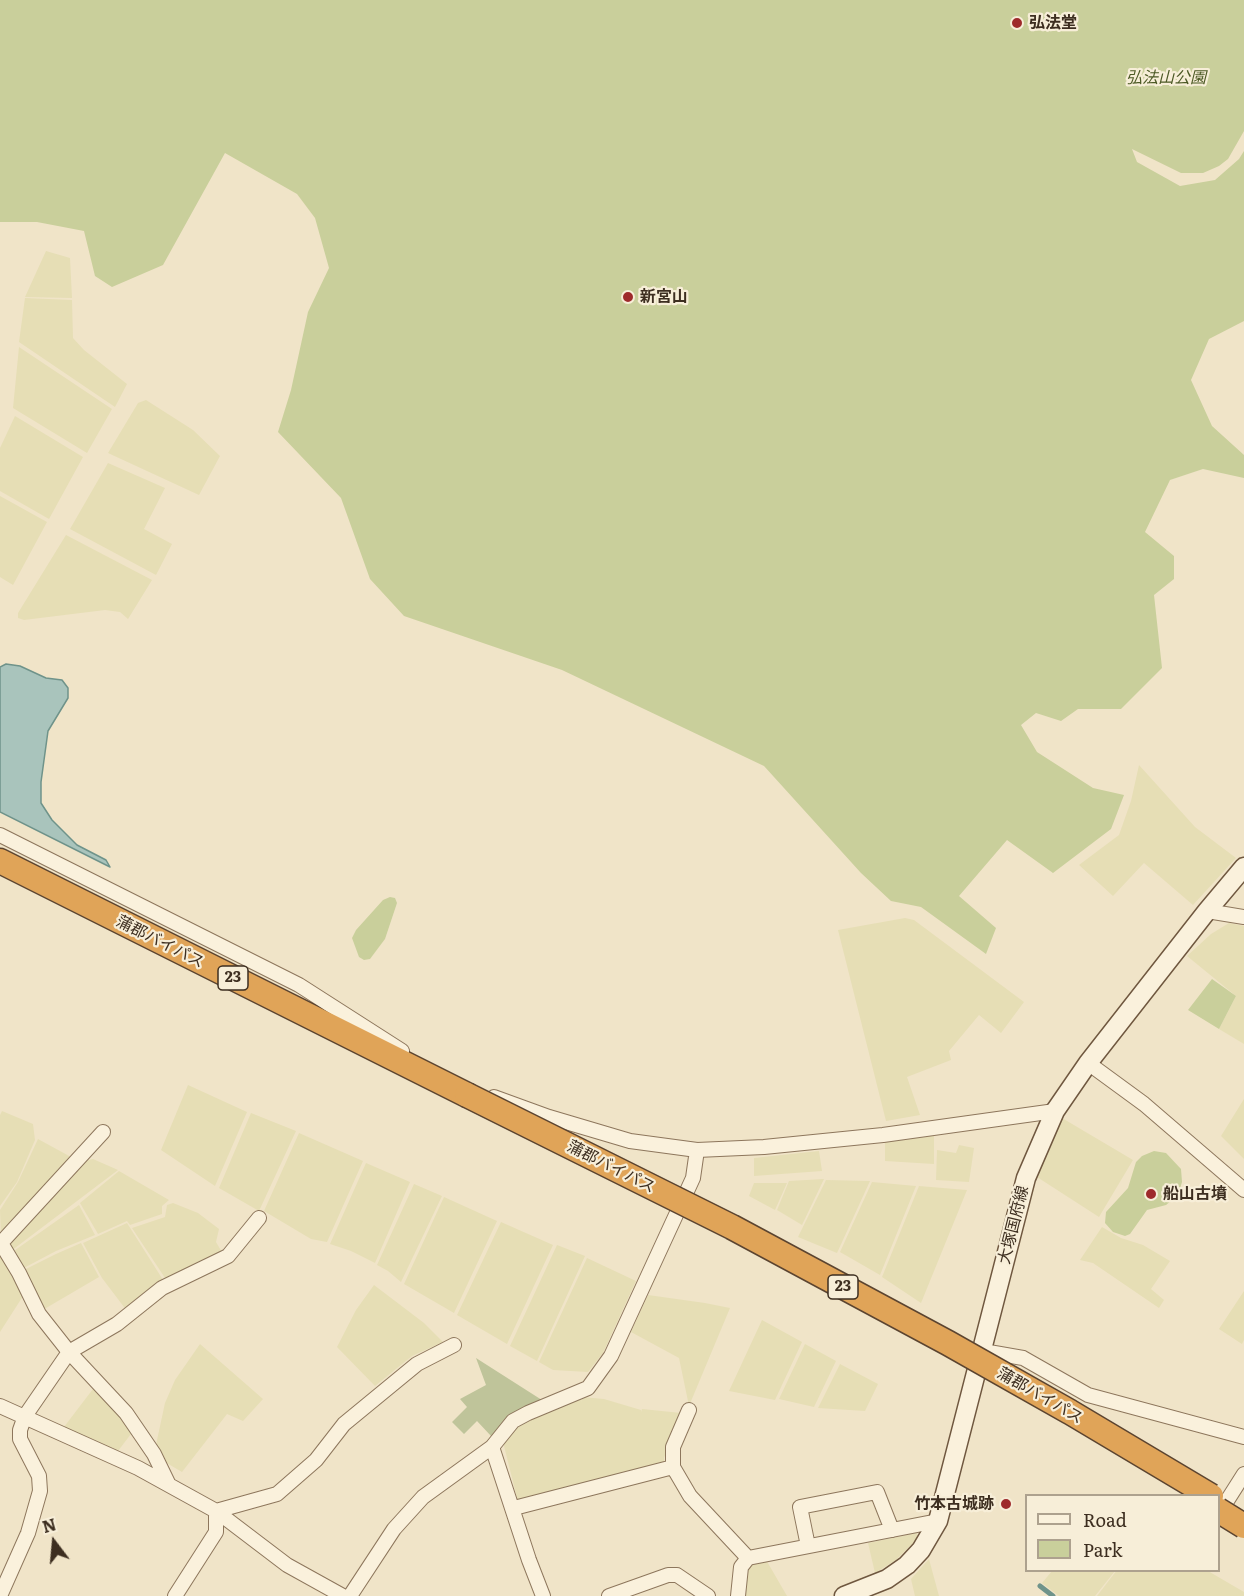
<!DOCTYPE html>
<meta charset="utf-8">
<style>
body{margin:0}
#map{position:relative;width:1244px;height:1596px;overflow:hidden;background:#f0e4c8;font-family:Literata,serif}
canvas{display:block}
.legend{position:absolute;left:1025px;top:1494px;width:195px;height:78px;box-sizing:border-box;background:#f7eed8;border:2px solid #ada18e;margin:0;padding:8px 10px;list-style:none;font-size:18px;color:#3d2e20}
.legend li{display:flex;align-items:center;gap:12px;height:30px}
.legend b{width:30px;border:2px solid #ada18e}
.north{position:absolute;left:24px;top:1512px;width:60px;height:60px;-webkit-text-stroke:4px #f7eed8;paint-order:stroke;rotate:344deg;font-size:16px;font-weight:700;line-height:24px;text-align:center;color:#3d2e20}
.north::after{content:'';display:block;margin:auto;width:21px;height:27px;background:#3d2e20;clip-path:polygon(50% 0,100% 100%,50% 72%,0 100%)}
</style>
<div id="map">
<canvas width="1244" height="1596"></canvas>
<ul class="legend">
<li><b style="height:8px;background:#faf1dc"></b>Road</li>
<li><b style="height:16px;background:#c9cf9b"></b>Park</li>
</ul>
<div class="north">N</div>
</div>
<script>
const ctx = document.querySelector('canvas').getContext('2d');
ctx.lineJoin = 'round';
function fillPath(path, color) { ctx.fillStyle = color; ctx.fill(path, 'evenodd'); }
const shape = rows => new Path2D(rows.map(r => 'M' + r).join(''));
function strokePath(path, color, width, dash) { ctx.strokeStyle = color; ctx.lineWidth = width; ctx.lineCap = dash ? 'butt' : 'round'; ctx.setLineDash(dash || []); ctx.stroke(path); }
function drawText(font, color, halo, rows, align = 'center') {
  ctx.font = font + ' Literata,"Noto Sans JP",serif'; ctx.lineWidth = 4.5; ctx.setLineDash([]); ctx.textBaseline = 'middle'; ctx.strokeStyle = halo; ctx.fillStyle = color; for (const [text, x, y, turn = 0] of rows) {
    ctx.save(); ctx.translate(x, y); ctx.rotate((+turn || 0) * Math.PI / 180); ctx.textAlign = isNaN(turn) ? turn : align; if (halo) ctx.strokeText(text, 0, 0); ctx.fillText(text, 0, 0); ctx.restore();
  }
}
fillPath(shape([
 [46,251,70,258,72,298,25,297],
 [25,298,72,300,73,338,84,350,127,384,115,407,19,342],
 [19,347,112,409,87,453,13,408],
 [146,400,193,430,220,456,199,495,108,453,138,403],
 [15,416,83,457,49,519,0,491,0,448],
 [108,463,165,488,144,529,172,544,156,575,70,529],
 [0,496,47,522,13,585,0,577],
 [66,535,152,580,128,619,120,612,105,610,24,620,18,618,18,613],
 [1139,765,1195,827,1236,858,1193,905,1144,863,1113,896,1079,865,1119,835,1131,801],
 [905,918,914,920,1024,1002,1001,1033,979,1015,949,1051,951,1060,907,1077,920,1115,886,1121,838,930],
 [1229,923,1244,926,1244,1044,1219,1029,1236,996,1187,956,1211,934],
 [188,1085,247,1112,215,1186,161,1150],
 [1244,1099,1244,1159,1221,1136],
 [2,1111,33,1124,35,1140,17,1182,0,1206,0,1115],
 [251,1113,296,1131,259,1211,219,1188],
 [1062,1118,1133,1160,1099,1217,1037,1177],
 [299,1133,363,1161,327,1242,311,1239,264,1211],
 [934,1135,934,1164,885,1161,885,1142],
 [38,1139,71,1157,1,1237,0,1210,18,1182],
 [959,1145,974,1148,969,1182,936,1180,937,1150,956,1153],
 [819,1151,822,1171,754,1176,754,1158],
 [93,1159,118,1170,11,1251,6,1244,77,1163],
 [366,1163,410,1182,375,1263,351,1251,330,1244],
 [119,1171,169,1200,162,1206,162,1214,130,1225,127,1221,98,1234,80,1203],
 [824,1179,802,1225,777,1210,789,1181],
 [826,1180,870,1181,837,1253,798,1237],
 [872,1182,916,1186,880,1275,840,1252],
 [754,1183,787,1183,775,1210,749,1196],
 [414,1184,442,1196,401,1282,388,1271,377,1265],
 [919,1186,967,1190,921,1303,882,1277],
 [444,1197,497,1221,454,1313,404,1284],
 [173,1203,198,1213,219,1229,216,1242,223,1254,167,1281,132,1228,165,1217,167,1205],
 [79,1205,95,1235,56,1251,20,1270,11,1253],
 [501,1222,553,1245,507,1344,457,1315],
 [127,1223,165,1283,127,1311,102,1278,83,1243],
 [1102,1227,1121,1238,1143,1245,1170,1261,1151,1289,1164,1300,1159,1308,1093,1263,1080,1260],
 [81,1243,99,1277,41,1311,22,1271,56,1254],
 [557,1245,585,1256,537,1361,510,1346],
 [0,1250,25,1293,0,1332],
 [587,1258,636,1281,603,1353,588,1372,553,1370,539,1362],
 [374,1285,424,1323,443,1342,412,1356,375,1386,337,1347,356,1310],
 [1244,1291,1244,1340,1242,1344,1219,1329],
 [648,1295,705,1303,730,1308,689,1406,679,1358,631,1332],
 [762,1320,802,1342,775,1400,729,1391],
 [200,1344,263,1399,243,1421,227,1414,182,1472,165,1462,156,1445,165,1403,175,1380],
 [805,1344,836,1361,814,1407,779,1399],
 [840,1364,878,1384,865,1411,818,1408],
 [96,1385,134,1430,118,1451,64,1427],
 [581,1397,582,1402,582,1397,604,1399,641,1410,641,1412,642,1409,681,1413,664,1458,665,1470,518,1502,502,1438,519,1421],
 [917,1533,918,1538,896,1560,875,1573,868,1543],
 [765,1558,787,1596,743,1596,746,1567,756,1560],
 [929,1559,939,1596,915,1596,911,1579],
 [1117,1570,1208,1571,1244,1592,1244,1596,1097,1596],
 [1052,1571,1053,1570,1115,1571,1095,1596,1059,1596,1042,1583]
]), '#e6deb5');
fillPath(shape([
 [0,0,1244,0,1244,131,1228,159,1219,166,1203,173,1181,173,1132,149,1137,162,1180,186,1215,180,1239,159,1244,151,1244,321,1209,339,1191,380,1212,426,1244,455,1244,478,1203,469,1170,480,1145,532,1174,556,1174,579,1154,595,1162,668,1121,709,1078,709,1061,721,1036,713,1021,725,1037,752,1093,788,1124,795,1111,829,1053,873,1007,840,959,896,996,928,986,954,921,907,891,901,861,873,764,766,562,670,404,616,370,579,341,498,278,432,291,390,308,312,329,268,315,218,297,194,225,153,163,265,112,287,95,276,84,231,37,222,0,222],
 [390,897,395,898,397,903,385,939,370,959,364,960,359,957,352,938,356,930,383,900],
 [1212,979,1236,996,1219,1029,1188,1010],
 [1154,1151,1166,1153,1181,1169,1182,1182,1178,1195,1166,1205,1147,1210,1130,1234,1125,1236,1113,1232,1105,1223,1106,1212,1128,1188,1136,1162,1142,1156]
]), '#c9cf9b');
fillPath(shape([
 [476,1358,545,1402,516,1415,491,1436,477,1421,464,1434,452,1422,467,1407,460,1399,486,1385]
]), '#bfc49a');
const water = shape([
 [6,664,20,666,46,678,62,680,68,688,68,698,48,731,41,782,41,803,52,820,77,845,106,860,110,867,0,812,0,667,6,664]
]);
fillPath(water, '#a9c4bc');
strokePath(water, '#6f938a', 1.5);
strokePath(shape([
 [1040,1586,1053,1596]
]), '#6f938a', 5);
const street = shape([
 [0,835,299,985,402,1051],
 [1207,911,1244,917],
 [1088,1063,1144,1104,1244,1190],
 [494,1097,549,1117,630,1141,697,1150,764,1147,883,1135,1055,1111],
 [1,1243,19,1273,39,1314,69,1352,126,1413,154,1454,169,1485],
 [0,1244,103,1132],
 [983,1351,1023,1358,1088,1395,1244,1437],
 [0,1406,138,1468,216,1511,287,1565,343,1596],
 [689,1410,673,1447,673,1467,690,1496,748,1558],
 [492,1447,529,1560,543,1596],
 [514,1508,673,1467],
 [1218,1515,1244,1474],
 [808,1546,800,1507,877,1492,892,1530],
 [0,1596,28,1533,40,1491,39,1476,20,1439,20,1430,25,1416,69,1352,117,1324,162,1288,228,1256,259,1218],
 [175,1596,216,1532,216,1511,277,1494,316,1460,344,1424,417,1364,454,1345],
 [350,1596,394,1529,423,1497,492,1447,513,1421,528,1413,588,1388,611,1356,693,1178,697,1150],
 [609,1596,668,1575,677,1575,708,1596],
 [738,1596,741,1567,748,1558,938,1521]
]);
const secondary = shape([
 [844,1596,887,1579,907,1565,921,1550,938,1521,1026,1178,1055,1111,1088,1063,1207,911,1244,867]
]);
const highway = shape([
 [0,861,467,1095]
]);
strokePath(street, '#8d765c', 16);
strokePath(secondary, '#6f573f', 21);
strokePath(highway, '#5b4430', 27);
strokePath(street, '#faf1dc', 14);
strokePath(secondary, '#faf1dc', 18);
strokePath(highway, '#e0a458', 24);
const highwayBridge = shape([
 [467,1095,732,1227,948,1343,1070,1412,1211,1496],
 [1218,1510,1244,1526]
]);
strokePath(highwayBridge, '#5b4430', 27, []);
strokePath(highwayBridge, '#e0a458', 24);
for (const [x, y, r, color] of [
 [1017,23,6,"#9e2a2b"],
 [628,297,6,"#9e2a2b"],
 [1151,1194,6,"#9e2a2b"],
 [1006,1504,6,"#9e2a2b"]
]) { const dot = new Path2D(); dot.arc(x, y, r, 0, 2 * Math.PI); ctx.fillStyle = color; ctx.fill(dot); strokePath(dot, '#f7eed8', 2); }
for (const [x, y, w] of [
 [233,978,30],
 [843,1287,30]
]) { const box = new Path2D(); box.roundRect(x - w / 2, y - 12, w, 24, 4.5); ctx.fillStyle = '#f7eed8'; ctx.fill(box); strokePath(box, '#3d2e20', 1.5); }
drawText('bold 15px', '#3d2e20', null, [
 ["23",233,978],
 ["23",843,1287]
]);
drawText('bold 16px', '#3d2e20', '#f7eed8', [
 ["弘法堂",1029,23],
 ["新宮山",640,297],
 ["船山古墳",1163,1194],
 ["竹本古城跡",994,1504,"right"]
], 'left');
drawText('italic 16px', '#4d5a26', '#f7eed8', [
 ["弘法山公園",1166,78]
]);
drawText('16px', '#3d2e20', '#f7eed8', [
 ["蒲郡バイパス",160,942,27],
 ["蒲郡バイパス",611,1167,27],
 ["大塚国府線",1014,1225,-76],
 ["蒲郡バイパス",1040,1396,30]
]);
</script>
